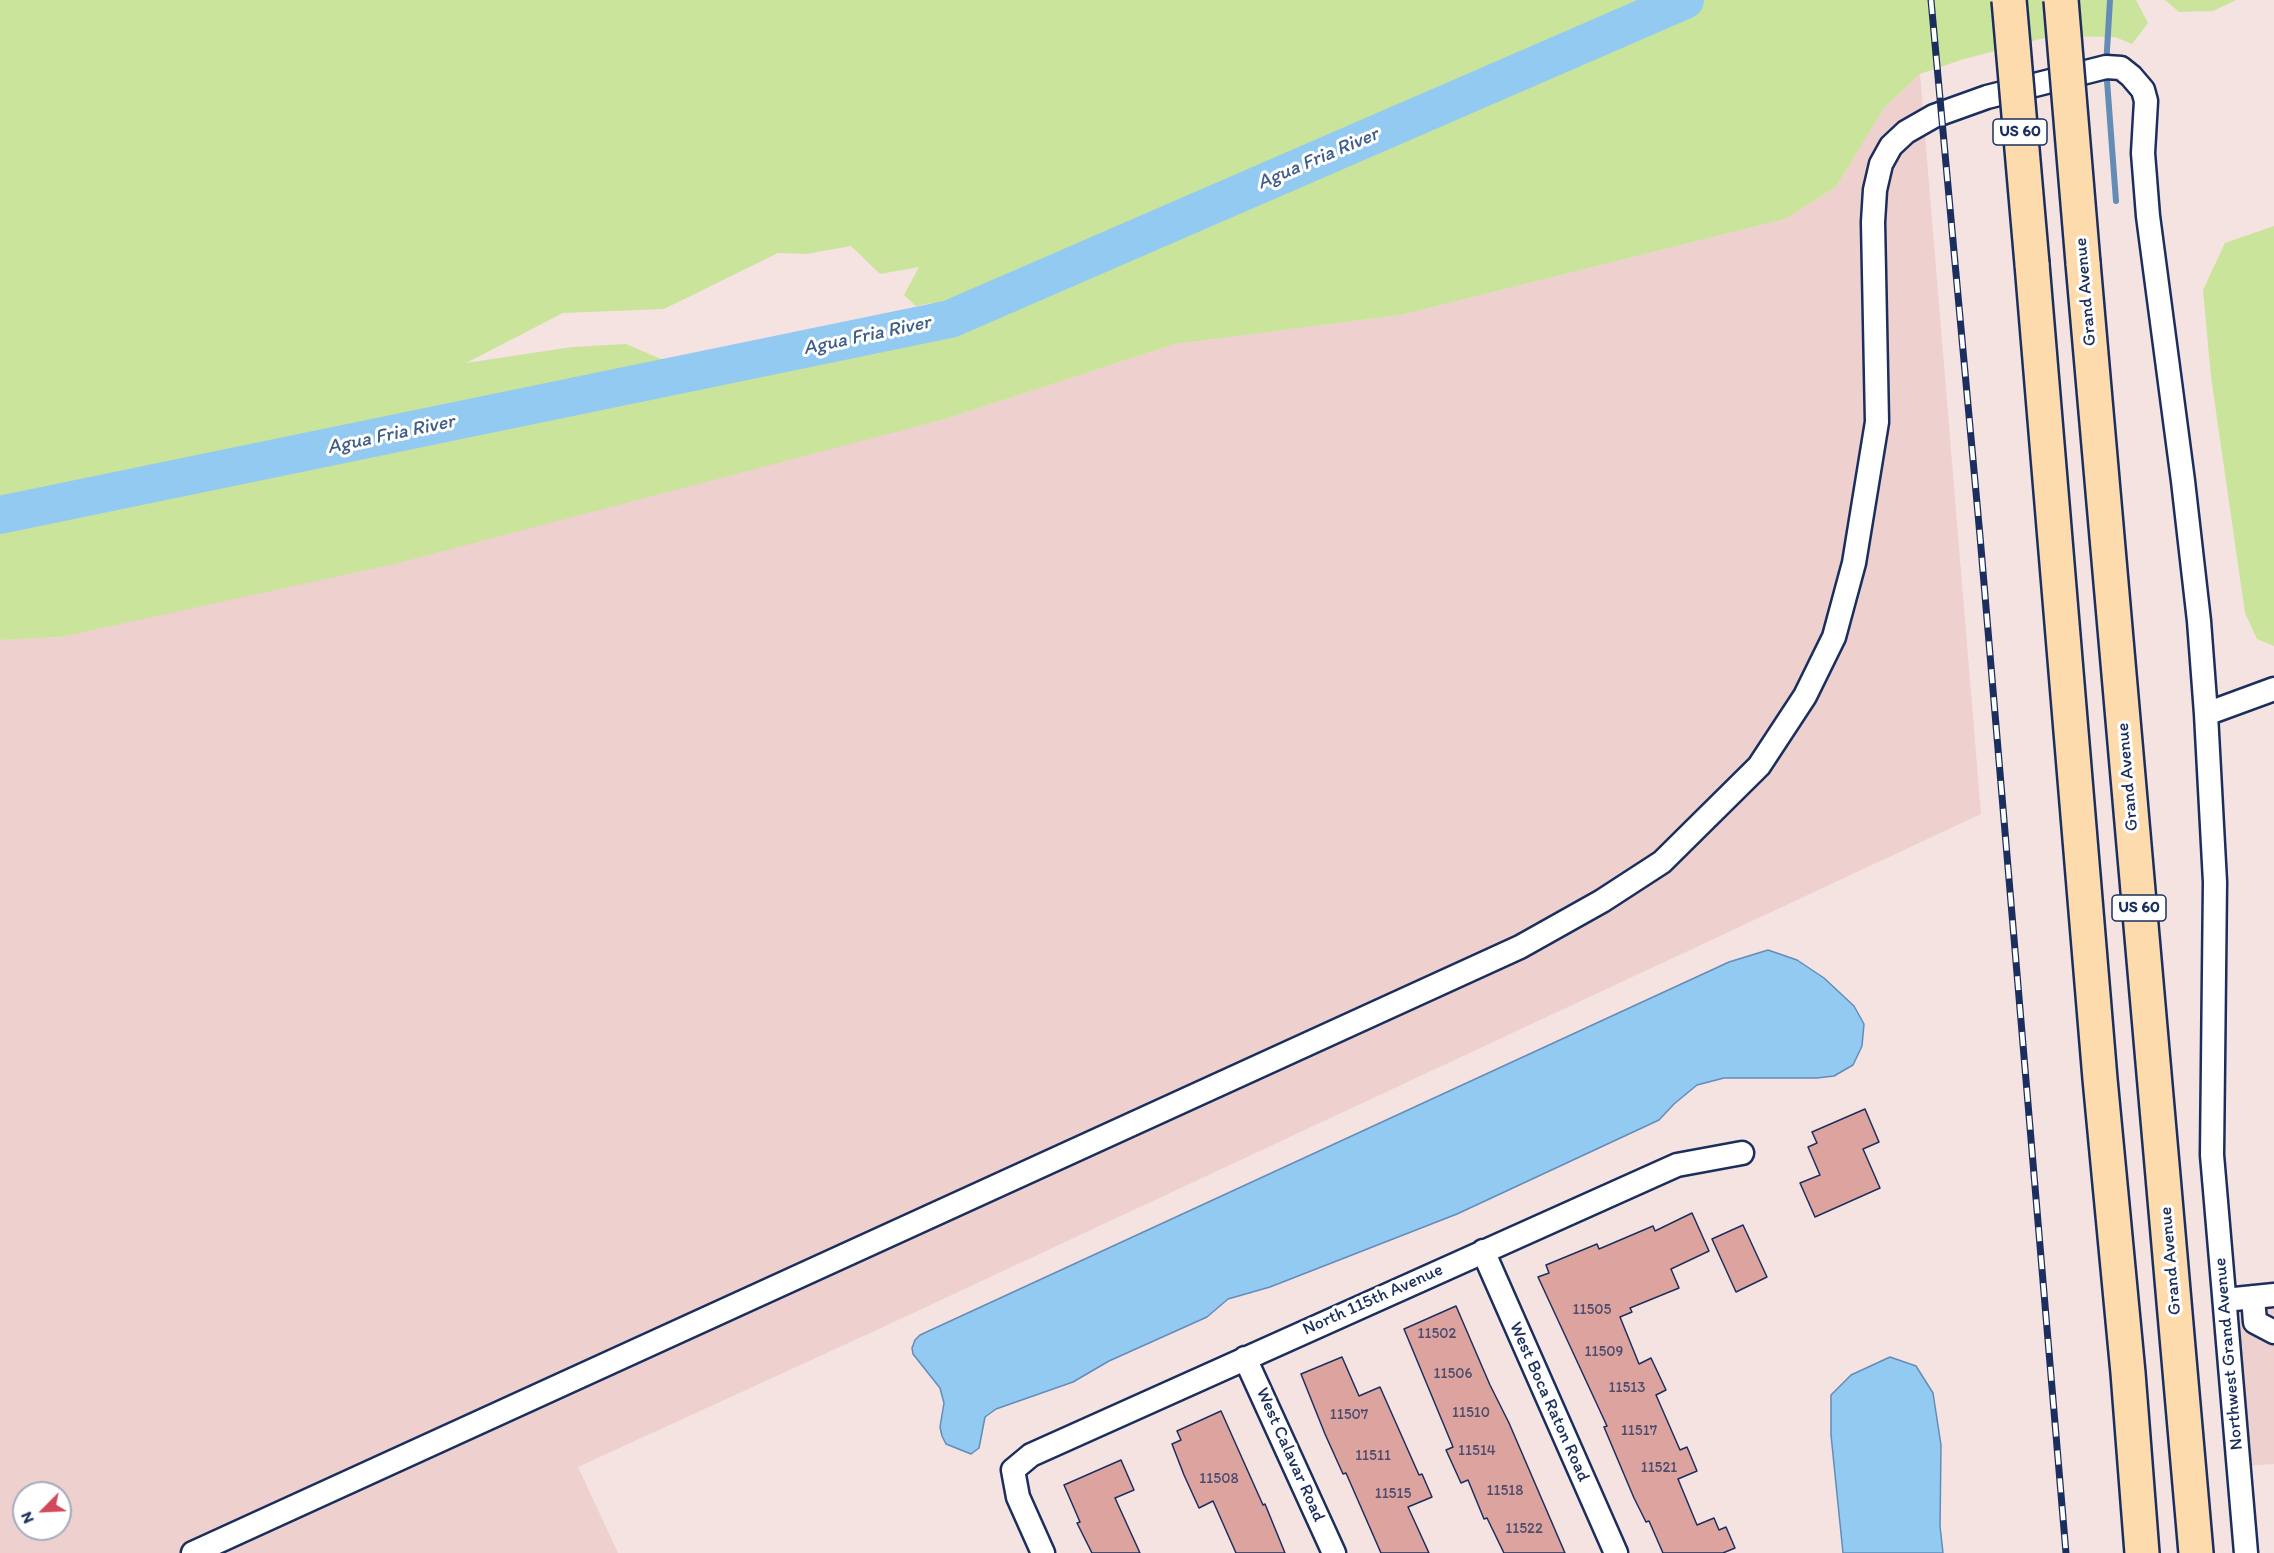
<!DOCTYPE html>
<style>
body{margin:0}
#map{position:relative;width:2274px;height:1553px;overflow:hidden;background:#f5e3e2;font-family:Itim,sans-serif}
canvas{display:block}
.north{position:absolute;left:12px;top:1481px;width:60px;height:60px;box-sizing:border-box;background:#fff;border:2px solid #a4acbf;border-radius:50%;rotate:246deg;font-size:16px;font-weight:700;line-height:24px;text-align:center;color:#1b2f5e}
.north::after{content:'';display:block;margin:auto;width:21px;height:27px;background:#d1495b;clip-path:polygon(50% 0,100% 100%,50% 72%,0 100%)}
</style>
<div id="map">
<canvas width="2274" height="1553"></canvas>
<div class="north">N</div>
</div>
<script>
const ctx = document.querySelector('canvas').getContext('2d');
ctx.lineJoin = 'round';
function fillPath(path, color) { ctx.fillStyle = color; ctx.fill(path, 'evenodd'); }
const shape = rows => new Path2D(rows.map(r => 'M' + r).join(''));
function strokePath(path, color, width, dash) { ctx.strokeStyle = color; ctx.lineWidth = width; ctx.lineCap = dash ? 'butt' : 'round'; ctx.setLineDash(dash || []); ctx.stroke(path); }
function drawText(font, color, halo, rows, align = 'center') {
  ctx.font = font + ' Itim,sans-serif'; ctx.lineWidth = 6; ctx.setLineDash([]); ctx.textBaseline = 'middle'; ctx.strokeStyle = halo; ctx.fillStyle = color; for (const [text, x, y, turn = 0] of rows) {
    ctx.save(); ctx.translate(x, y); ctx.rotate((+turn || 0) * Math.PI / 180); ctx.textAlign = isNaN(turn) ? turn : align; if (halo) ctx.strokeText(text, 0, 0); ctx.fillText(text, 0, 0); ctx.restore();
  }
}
fillPath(shape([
 [1920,74,1981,814,881,1328,578,1467,618,1553,0,1553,0,640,61,637,945,419,1175,344,1401,315,1785,219,1836,187,1884,108],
 [24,1493,60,1493,60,1529,24,1529],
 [2274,1303,2274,1464,2245,1466,2234,1305]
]), '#eed0ce');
fillPath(shape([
 [0,0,2136,0,2148,23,2132,44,2115,37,2052,36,1964,59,1920,74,1884,108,1836,187,1785,219,1401,315,1175,344,945,419,394,564,61,637,0,640],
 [851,246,880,274,919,267,904,295,916,306,931,303,937,331,792,363,717,383,626,344,572,347,466,363,563,313,664,309,778,253,806,254],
 [2165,0,2236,0,2213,11,2179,12],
 [2274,226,2274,646,2257,639,2245,613,2211,377,2203,290,2225,243]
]), '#cae49b');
const water = shape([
 [1768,950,1797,960,1824,978,1854,1006,1864,1024,1862,1046,1853,1065,1834,1076,1817,1078,1724,1078,1697,1085,1674,1104,1659,1120,1457,1214,1270,1287,1228,1299,1207,1317,1109,1361,1073,1382,996,1409,985,1417,979,1448,971,1454,946,1444,942,1436,940,1427,944,1403,940,1388,913,1354,912,1348,915,1340,920,1335,1729,962,1768,950],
 [1890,1357,1916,1366,1933,1393,1941,1445,1940,1526,1943,1553,1843,1553,1831,1435,1831,1395,1851,1375,1890,1357]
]);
fillPath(water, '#93caf2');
strokePath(water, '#638cb7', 1.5);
strokePath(shape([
 [2110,0,2106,67,2116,201]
]), '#638cb7', 6);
strokePath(shape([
 [0,515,950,319,1685,0]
]), '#93caf2', 38);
const building = shape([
 [1865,1109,1879,1142,1863,1149,1880,1188,1815,1217,1800,1183,1820,1175,1808,1147,1817,1143,1812,1132,1865,1109],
 [1692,1213,1709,1251,1671,1269,1679,1288,1630,1308,1632,1312,1620,1317,1639,1364,1651,1358,1666,1390,1656,1395,1680,1450,1687,1447,1697,1471,1678,1479,1697,1525,1714,1518,1719,1530,1726,1527,1735,1548,1723,1553,1663,1553,1649,1521,1646,1522,1634,1498,1604,1427,1607,1426,1538,1277,1549,1273,1546,1265,1597,1244,1599,1249,1653,1226,1655,1231,1692,1213],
 [1743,1225,1767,1277,1736,1292,1712,1239,1743,1225],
 [1456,1306,1490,1385,1509,1423,1565,1553,1504,1553,1487,1518,1484,1519,1468,1480,1461,1483,1446,1450,1453,1447,1404,1329,1456,1306],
 [1342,1357,1359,1396,1380,1387,1419,1475,1422,1474,1432,1497,1408,1507,1429,1553,1381,1553,1346,1473,1343,1474,1325,1434,1301,1374,1342,1357],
 [1221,1411,1263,1505,1265,1504,1285,1553,1236,1553,1213,1501,1199,1508,1184,1475,1172,1444,1181,1440,1177,1431,1221,1411],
 [1121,1460,1134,1490,1115,1498,1140,1553,1092,1553,1077,1523,1080,1522,1064,1485,1121,1460]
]);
fillPath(building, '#dda39f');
strokePath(building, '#1b2f5e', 1.5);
const minor = shape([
 [2206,714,2274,689],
 [1483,1251,1616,1553],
 [2253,1297,2255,1322,2274,1332],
 [2225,1300,2274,1295],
 [1245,1358,1334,1553],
 [193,1553,1520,947,1602,901,1662,862,1759,766,1805,696,1834,637,1854,563,1877,422,1873,222,1875,190,1881,164,1891,146,1906,132,1934,116,1987,97,2106,67,2121,68,2131,76,2143,90,2146,101,2143,153,2148,216,2183,481,2199,621,2206,714,2215,882,2212,1155,2246,1553],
 [1043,1553,1018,1497,1013,1470,1031,1455,1677,1165,1742,1153]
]);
const highway = shape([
 [2083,263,2196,1553],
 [2032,264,2100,1079,2128,1373,2142,1553]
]);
strokePath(minor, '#1b2f5e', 27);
strokePath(highway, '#1b2f5e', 38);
strokePath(minor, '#fff', 22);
strokePath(highway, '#fedbac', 33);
const rail = shape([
 [1931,0,1980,536,2066,1553]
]);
strokePath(rail, '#1b2f5e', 7);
strokePath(rail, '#fff', 4.5, [14]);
const highwayBridge = shape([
 [2009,0,2032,264],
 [2061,0,2083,263]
]);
strokePath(highwayBridge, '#1b2f5e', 38, []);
strokePath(highwayBridge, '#fedbac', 33);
drawText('15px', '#4c4c6e', null, [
 ["11505",1592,1310],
 ["11502",1437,1334],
 ["11509",1604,1352],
 ["11506",1453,1374],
 ["11513",1627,1388],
 ["11510",1471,1413],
 ["11507",1349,1415],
 ["11517",1639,1431],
 ["11514",1477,1451],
 ["11511",1373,1456],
 ["11521",1659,1468],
 ["11508",1219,1479],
 ["11518",1505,1491],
 ["11515",1393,1494],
 ["11522",1524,1529]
]);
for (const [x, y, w] of [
 [2020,132,54],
 [2139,908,54]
]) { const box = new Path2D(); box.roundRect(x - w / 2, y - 13, w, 26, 4.5); ctx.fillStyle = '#fff'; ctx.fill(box); strokePath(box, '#1b2f5e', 1.5); }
drawText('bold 16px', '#1b2f5e', null, [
 ["US 60",2020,132],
 ["US 60",2139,908]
]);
drawText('18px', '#1b2f5e', '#fff', [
 ["Grand Avenue",2086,292,-95],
 ["Grand Avenue",2128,777,-95],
 ["Grand Avenue",2171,1261,-95],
 ["North 115th Avenue",1373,1300,-24],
 ["Northwest Grand Avenue",2229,1354,-95],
 ["West Boca Raton Road",1549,1402,66],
 ["West Calavar Road",1290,1455,66]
]);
drawText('italic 20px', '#3f5e8a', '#fff', [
 ["Agua Fria River",1318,159,-23],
 ["Agua Fria River",867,336,-12],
 ["Agua Fria River",391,435,-12]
]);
</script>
